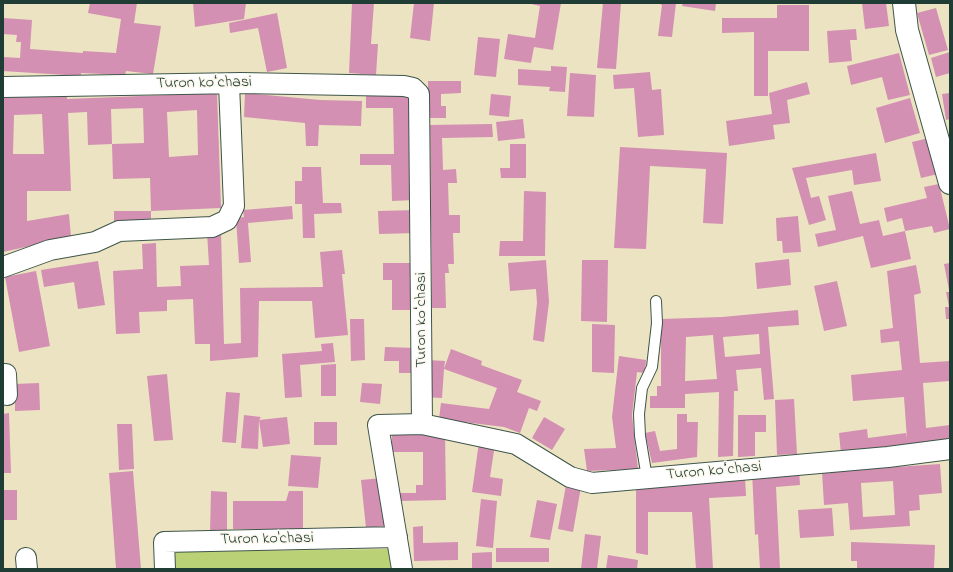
<!DOCTYPE html>
<meta charset="utf-8">
<style>
body{margin:0}
#map{position:relative;width:953px;height:572px;overflow:hidden;background:#ece3c2;font-family:"Indie Flower",sans-serif}
canvas{display:block}
.frame{position:absolute;inset:0;border:4px solid #1f3d34;pointer-events:none}
</style>
<div id="map">
<canvas width="953" height="572"></canvas>
<div class="frame"></div>
</div>
<script>
const ctx = document.querySelector('canvas').getContext('2d');
ctx.lineJoin = 'round';
function fillPath(path, color) { ctx.fillStyle = color; ctx.fill(path, 'evenodd'); }
const shape = rows => new Path2D(rows.map(r => 'M' + r).join(''));
function strokePath(path, color, width, dash) { ctx.strokeStyle = color; ctx.lineWidth = width; ctx.lineCap = dash ? 'butt' : 'round'; ctx.setLineDash(dash || []); ctx.stroke(path); }
function drawText(font, color, halo, rows, align = 'center') {
  ctx.font = font + ' "Indie Flower",sans-serif'; ctx.lineWidth = 3; ctx.setLineDash([]); ctx.textBaseline = 'middle'; ctx.strokeStyle = halo; ctx.fillStyle = color; for (const [text, x, y, turn = 0] of rows) {
    ctx.save(); ctx.translate(x, y); ctx.rotate((+turn || 0) * Math.PI / 180); ctx.textAlign = isNaN(turn) ? turn : align; if (halo) ctx.strokeText(text, 0, 0); ctx.fillText(text, 0, 0); ctx.restore();
  }
}
fillPath(shape([
 [388,549,392,569,174,569,174,552]
]), '#bbd175');
fillPath(shape([
 [90,3,137,3,134,23,161,26,153,74,126,71,125,75,81,73,81,76,3,71,3,57,20,58,21,42,16,42,17,35,3,34,3,18,32,20,30,49,83,53,83,51,116,53,121,19,88,13],
 [193,3,246,3,244,19,195,27],
 [352,3,374,3,371,44,378,44,376,75,349,73],
 [414,3,434,3,430,41,410,38],
 [527,3,561,3,553,50,534,47,531,63,504,59,508,34,535,38,540,6],
 [603,3,621,3,616,69,597,68],
 [658,3,676,3,672,37,658,36,662,5],
 [683,3,716,3,715,11,682,6],
 [862,3,886,3,889,26,865,29],
 [777,5,809,5,809,51,768,51,768,96,754,96,754,32,722,33,722,18,777,18],
 [936,8,948,50,929,55,917,13],
 [277,13,287,68,267,72,258,28,230,33,229,23],
 [856,29,857,40,850,40,852,61,829,63,827,31],
 [478,37,500,39,496,77,474,75],
 [950,52,950,73,936,77,931,58],
 [899,53,910,95,888,100,882,77,851,85,847,66],
 [551,66,567,67,565,92,549,91,550,87,518,85,518,69,551,71],
 [650,72,652,90,661,89,664,135,638,137,634,88,614,89,613,75],
 [570,73,596,75,594,117,567,116],
 [428,81,461,81,461,93,441,94,441,106,446,106,446,118,428,118],
 [807,82,810,94,787,100,790,123,773,125,775,139,729,146,726,121,772,114,769,93],
 [67,93,67,99,217,93,221,208,151,211,150,178,113,179,112,144,88,145,87,112,68,113,71,191,27,191,27,221,69,214,71,237,3,252,3,95],
 [143,108,144,143,112,144,111,109],
 [197,110,198,155,169,157,167,112],
 [42,114,44,154,13,154,14,115],
 [245,93,320,100,362,101,361,126,319,125,318,146,306,146,305,123,244,117],
 [950,93,950,119,946,120,942,94],
 [414,94,415,200,392,201,391,165,360,165,360,154,394,154,393,108,366,108,366,95],
 [491,94,511,96,509,117,489,115],
 [910,98,920,133,885,143,876,108],
 [523,119,525,138,498,141,496,122],
 [492,124,493,137,442,138,443,170,456,169,457,183,448,183,449,215,460,215,460,233,453,233,454,264,448,264,449,273,445,273,446,308,432,308,430,125],
 [929,138,938,174,921,178,912,142],
 [510,144,526,144,526,178,501,178,500,168,510,168],
 [620,147,727,153,723,224,703,223,706,169,650,166,646,249,614,248],
 [876,153,881,181,854,185,852,170,806,178,811,198,819,196,826,220,809,225,792,168],
 [302,167,321,167,323,203,341,203,342,213,314,214,315,238,303,238,302,204,295,204,295,181,302,181],
 [939,184,950,229,934,233,932,226,905,231,911,259,871,268,863,236,818,247,815,234,836,230,828,196,852,191,860,224,879,220,883,236,905,231,902,218,887,222,884,208,927,198,924,187],
 [524,191,546,192,545,256,499,256,500,241,523,241],
 [292,206,293,219,248,223,251,262,239,263,236,218,244,217,243,210],
 [416,210,416,233,379,234,378,211],
 [114,211,151,211,151,224,114,225],
 [798,216,801,252,783,253,782,241,777,241,776,218],
 [207,232,221,232,224,344,241,343,240,288,323,287,320,252,342,250,345,274,342,274,348,335,315,338,312,301,259,301,258,357,210,361,210,344,195,344,193,299,167,300,167,311,139,312,140,333,116,334,113,271,143,269,142,244,156,243,157,287,181,286,180,266,209,265],
 [789,259,791,285,757,289,755,263],
 [546,260,549,302,544,342,533,340,537,303,536,289,510,291,508,263],
 [582,260,608,260,607,322,581,321],
 [98,261,105,305,78,309,74,282,44,287,41,270],
 [383,263,418,263,417,310,392,310,392,280,383,280],
 [950,263,950,290,949,290,944,264],
 [916,265,921,293,914,295,920,363,950,361,950,381,923,383,926,428,950,425,950,440,841,454,839,433,867,429,868,438,906,433,907,439,904,397,853,401,851,375,902,370,899,341,881,343,880,330,893,328,887,271],
 [36,271,50,346,19,352,5,277],
 [837,281,847,326,824,331,814,286],
 [946,292,950,292,950,319,946,319,945,307,949,307],
 [798,310,799,325,768,327,774,399,764,400,761,368,736,370,738,391,734,391,733,456,718,457,719,392,685,394,685,408,650,408,650,396,657,396,657,386,661,386,661,319,722,317],
 [759,334,760,354,725,357,723,337],
 [713,335,717,379,685,381,686,337],
 [350,319,364,319,365,360,351,361],
 [592,324,615,325,614,373,592,372],
 [333,343,335,362,300,365,302,397,285,398,282,354,322,351,321,344],
 [385,347,417,348,416,373,399,373,399,361,384,361],
 [451,349,482,361,481,365,522,380,517,392,541,401,537,411,529,408,520,433,504,427,439,419,441,403,489,409,497,388,444,369,442,398,425,397,428,360,445,361,444,369],
 [619,356,646,360,645,373,637,372,632,415,638,469,587,471,584,449,616,448,612,417],
 [336,364,336,396,321,396,321,365],
 [167,374,173,440,154,441,147,376],
 [39,383,40,410,15,411,15,384],
 [362,383,382,384,380,404,360,402],
 [226,392,240,393,236,443,222,442],
 [794,399,797,454,777,455,775,400],
 [9,413,11,473,3,473,3,414],
 [677,414,687,414,687,422,698,422,697,457,652,463,645,433,655,431,660,451,677,449],
 [244,415,261,417,259,420,287,417,290,444,263,447,259,420,258,449,241,448],
 [738,415,766,415,766,432,755,432,755,456,738,457],
 [544,417,565,429,552,450,532,438],
 [314,422,337,422,337,445,314,445],
 [117,424,132,424,134,469,119,470],
 [445,433,446,500,399,501,399,493,416,493,416,485,423,485,423,452,392,452,392,434],
 [479,442,495,444,490,477,503,479,501,496,472,492],
 [291,455,321,457,318,488,288,486],
 [940,464,942,493,919,495,920,510,909,511,910,526,850,530,848,503,824,505,822,472],
 [893,481,895,515,863,517,861,483],
 [799,469,800,485,776,487,780,569,760,569,758,534,755,535,752,471],
 [133,471,141,569,116,569,109,473],
 [745,477,746,496,709,498,713,569,696,569,692,512,648,512,648,555,636,553,636,486],
 [382,478,387,526,366,528,361,480],
 [566,485,581,487,573,532,558,529],
 [3,490,17,490,17,520,3,520],
 [211,491,227,492,227,533,210,533],
 [289,491,303,491,303,529,233,529,233,501,286,501],
 [481,499,497,501,493,548,476,546],
 [537,500,557,504,550,540,530,537],
 [832,508,834,536,800,538,798,510],
 [423,526,423,543,458,542,458,560,414,561,413,527],
 [585,534,601,536,597,569,581,569],
 [851,542,935,545,934,569,857,569,857,561,851,561],
 [496,548,549,548,549,562,496,562],
 [492,552,492,569,472,569,472,553],
 [608,555,638,560,637,569,606,569]
]), '#d390b2');
const service = shape([
 [647,478,640,436,639,414,642,388,652,367,657,323,656,301]
]);
const minor = shape([
 [3,87,241,83,404,86,413,88,419,94,422,424,516,444,570,477,592,483,888,457,950,449],
 [3,267,50,250,95,242,119,231,212,227,227,220,234,206,229,84],
 [3,374,6,374,7,395],
 [26,558,27,569],
 [165,569,164,542,397,537],
 [402,569,378,425,422,424]
]);
const tertiary = shape([
 [904,3,907,30,950,183]
]);
strokePath(service, '#3e5649', 12);
strokePath(minor, '#3e5649', 22);
strokePath(tertiary, '#3e5649', 24);
strokePath(service, '#fff', 10);
strokePath(minor, '#fff', 20);
strokePath(tertiary, '#fff', 22);
drawText('16px', '#1f3d34', '#fbf7ec', [
 ["Turon koʻchasi",204,84,-1],
 ["Turon koʻchasi",422,320,-90],
 ["Turon koʻchasi",714,472,-5],
 ["Turon ko'chasi",267,540,-1]
]);
</script>
